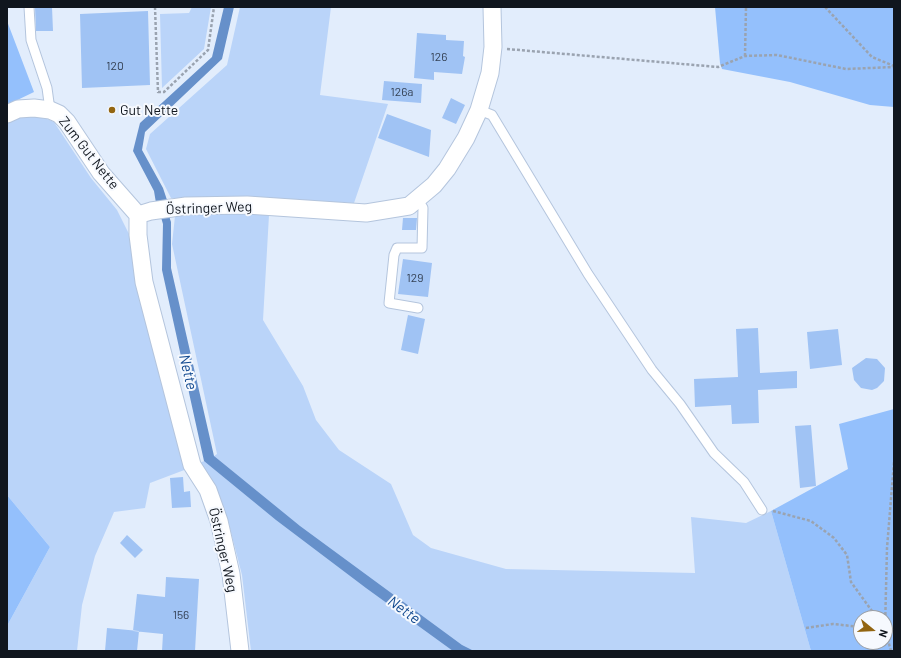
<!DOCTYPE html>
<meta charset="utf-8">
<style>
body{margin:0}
#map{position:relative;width:901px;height:658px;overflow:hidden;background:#e2edfc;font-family:Barlow,sans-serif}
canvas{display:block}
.frame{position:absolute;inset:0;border:8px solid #10161e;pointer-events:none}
.north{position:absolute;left:853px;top:610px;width:40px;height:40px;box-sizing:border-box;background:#f6f9fe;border:1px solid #9a9ea4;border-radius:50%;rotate:108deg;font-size:11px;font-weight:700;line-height:16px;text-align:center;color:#10161e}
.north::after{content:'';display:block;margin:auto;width:14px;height:18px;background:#926511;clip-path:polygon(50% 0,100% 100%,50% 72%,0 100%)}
</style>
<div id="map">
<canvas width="901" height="658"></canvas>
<div class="frame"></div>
<div class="north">N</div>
</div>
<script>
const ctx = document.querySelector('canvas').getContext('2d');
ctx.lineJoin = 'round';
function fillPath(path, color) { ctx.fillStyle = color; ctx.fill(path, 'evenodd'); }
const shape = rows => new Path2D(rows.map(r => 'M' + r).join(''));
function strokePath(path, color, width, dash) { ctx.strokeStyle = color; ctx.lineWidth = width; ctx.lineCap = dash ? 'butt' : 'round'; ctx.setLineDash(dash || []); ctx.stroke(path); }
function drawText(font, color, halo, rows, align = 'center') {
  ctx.font = font + ' Barlow,sans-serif'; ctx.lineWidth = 4; ctx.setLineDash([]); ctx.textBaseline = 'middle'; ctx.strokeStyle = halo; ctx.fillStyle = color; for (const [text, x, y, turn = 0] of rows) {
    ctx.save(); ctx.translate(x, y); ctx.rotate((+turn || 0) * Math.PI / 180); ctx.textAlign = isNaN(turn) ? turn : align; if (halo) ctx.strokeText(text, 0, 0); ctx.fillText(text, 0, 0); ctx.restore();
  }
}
fillPath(shape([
 [192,7,211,7,204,49,162,88,160,14,189,13],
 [240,7,331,7,320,95,388,104,354,203,249,198,171,198,146,149,150,134,227,65],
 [32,116,47,119,54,122,91,178,117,210,130,236,187,469,150,483,145,508,114,512,95,556,82,605,77,651,7,651,7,626,50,547,7,495,7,122,15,117],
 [246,213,269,215,263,320,303,386,316,420,339,450,391,484,413,535,431,548,506,569,695,573,691,517,746,523,771,511,811,651,251,651,242,575,227,517,195,464,208,460,217,454,172,244,175,216]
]), '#bad4f9');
fillPath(shape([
 [715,7,894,7,894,107,870,105,790,82,722,69,720,63],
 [7,21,34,92,7,105],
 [894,409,894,651,811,651,771,511,848,469,839,424],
 [861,618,885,618,885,642,861,642],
 [7,495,50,547,7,626]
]), '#94c0fc');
fillPath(shape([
 [224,7,234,7,222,59,145,132,142,150,163,188,167,200,156,203,154,191,133,151,140,123,212,57],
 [168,213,171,222,171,268,214,456,300,526,462,645,474,651,453,651,366,588,276,520,204,461,162,270,163,224,160,214]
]), '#6690ca');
fillPath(shape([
 [35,7,52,7,53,31,36,31],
 [148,11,150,85,82,88,80,14],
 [417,33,446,35,446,40,464,41,463,56,465,57,462,74,434,72,434,80,414,78],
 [384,81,422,84,421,103,382,100],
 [451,98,465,105,456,124,442,118],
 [387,114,431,130,429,157,378,138],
 [403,218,417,218,416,230,402,230],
 [403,259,432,263,428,297,398,294],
 [408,315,425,319,418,354,401,350],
 [758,328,760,373,797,371,797,388,758,390,759,423,732,424,731,405,695,407,694,379,738,377,736,329],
 [838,329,842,365,810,369,807,332],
 [866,358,877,359,885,368,884,381,877,388,872,390,861,388,854,380,852,368],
 [811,425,816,486,800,488,795,426],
 [183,477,184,492,190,491,191,507,172,508,170,478],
 [127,535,143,550,135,558,120,543],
 [166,577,199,579,195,651,162,651,163,634,133,631,137,594,165,597],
 [107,628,139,631,137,651,105,651]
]), '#a0c3f4');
const service = shape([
 [29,7,31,40,47,88,50,110],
 [479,110,492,115,588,274,652,370,680,404,714,453,744,482,762,510],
 [418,200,423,208,422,248,397,248,394,255,389,303,418,308]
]);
const minor = shape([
 [7,114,18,109,34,108,50,110,59,114,67,122,101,173,138,215],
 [138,215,151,211,186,206,247,205,366,213,409,206,434,185,447,169,466,138,479,110,490,73,493,47,492,7],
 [138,215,138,235,144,282,192,465,208,490,219,521,231,574,240,651]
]);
strokePath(service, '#b4c5dd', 11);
strokePath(minor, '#b4c5dd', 19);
strokePath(shape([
 [155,7,158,92,164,92,208,50,214,7],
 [825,7,872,57,894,66],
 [507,49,718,67,745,56,777,55,846,69,894,67],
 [745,56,746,7],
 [773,511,811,521,834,538,847,555,851,582,877,618],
 [806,628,833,624,861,627],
 [885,629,891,651],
 [885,630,887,548,894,462]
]), '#9aa3b0', 2.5, [3, 2]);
strokePath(service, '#fff', 9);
strokePath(minor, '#fff', 17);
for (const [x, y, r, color] of [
 [112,110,4,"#926511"]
]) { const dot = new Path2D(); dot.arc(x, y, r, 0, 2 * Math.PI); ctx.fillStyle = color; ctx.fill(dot); strokePath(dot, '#f6f9fe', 1.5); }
drawText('12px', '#344154', null, [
 ["126",439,57],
 ["120",115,66],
 ["126a",402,92],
 ["129",415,278],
 ["156",181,615]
]);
drawText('14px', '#10161e', '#f6f9fe', [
 ["Gut Nette",120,110]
], 'left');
drawText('14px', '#10161e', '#f6f9fe', [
 ["Zum Gut Nette",89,153,52],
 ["Östringer Weg",209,208,-2],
 ["Östringer Weg",223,550,77]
]);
drawText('italic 15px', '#124a90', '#f6f9fe', [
 ["Nette",188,372,77],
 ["Nette",404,610,36]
]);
</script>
